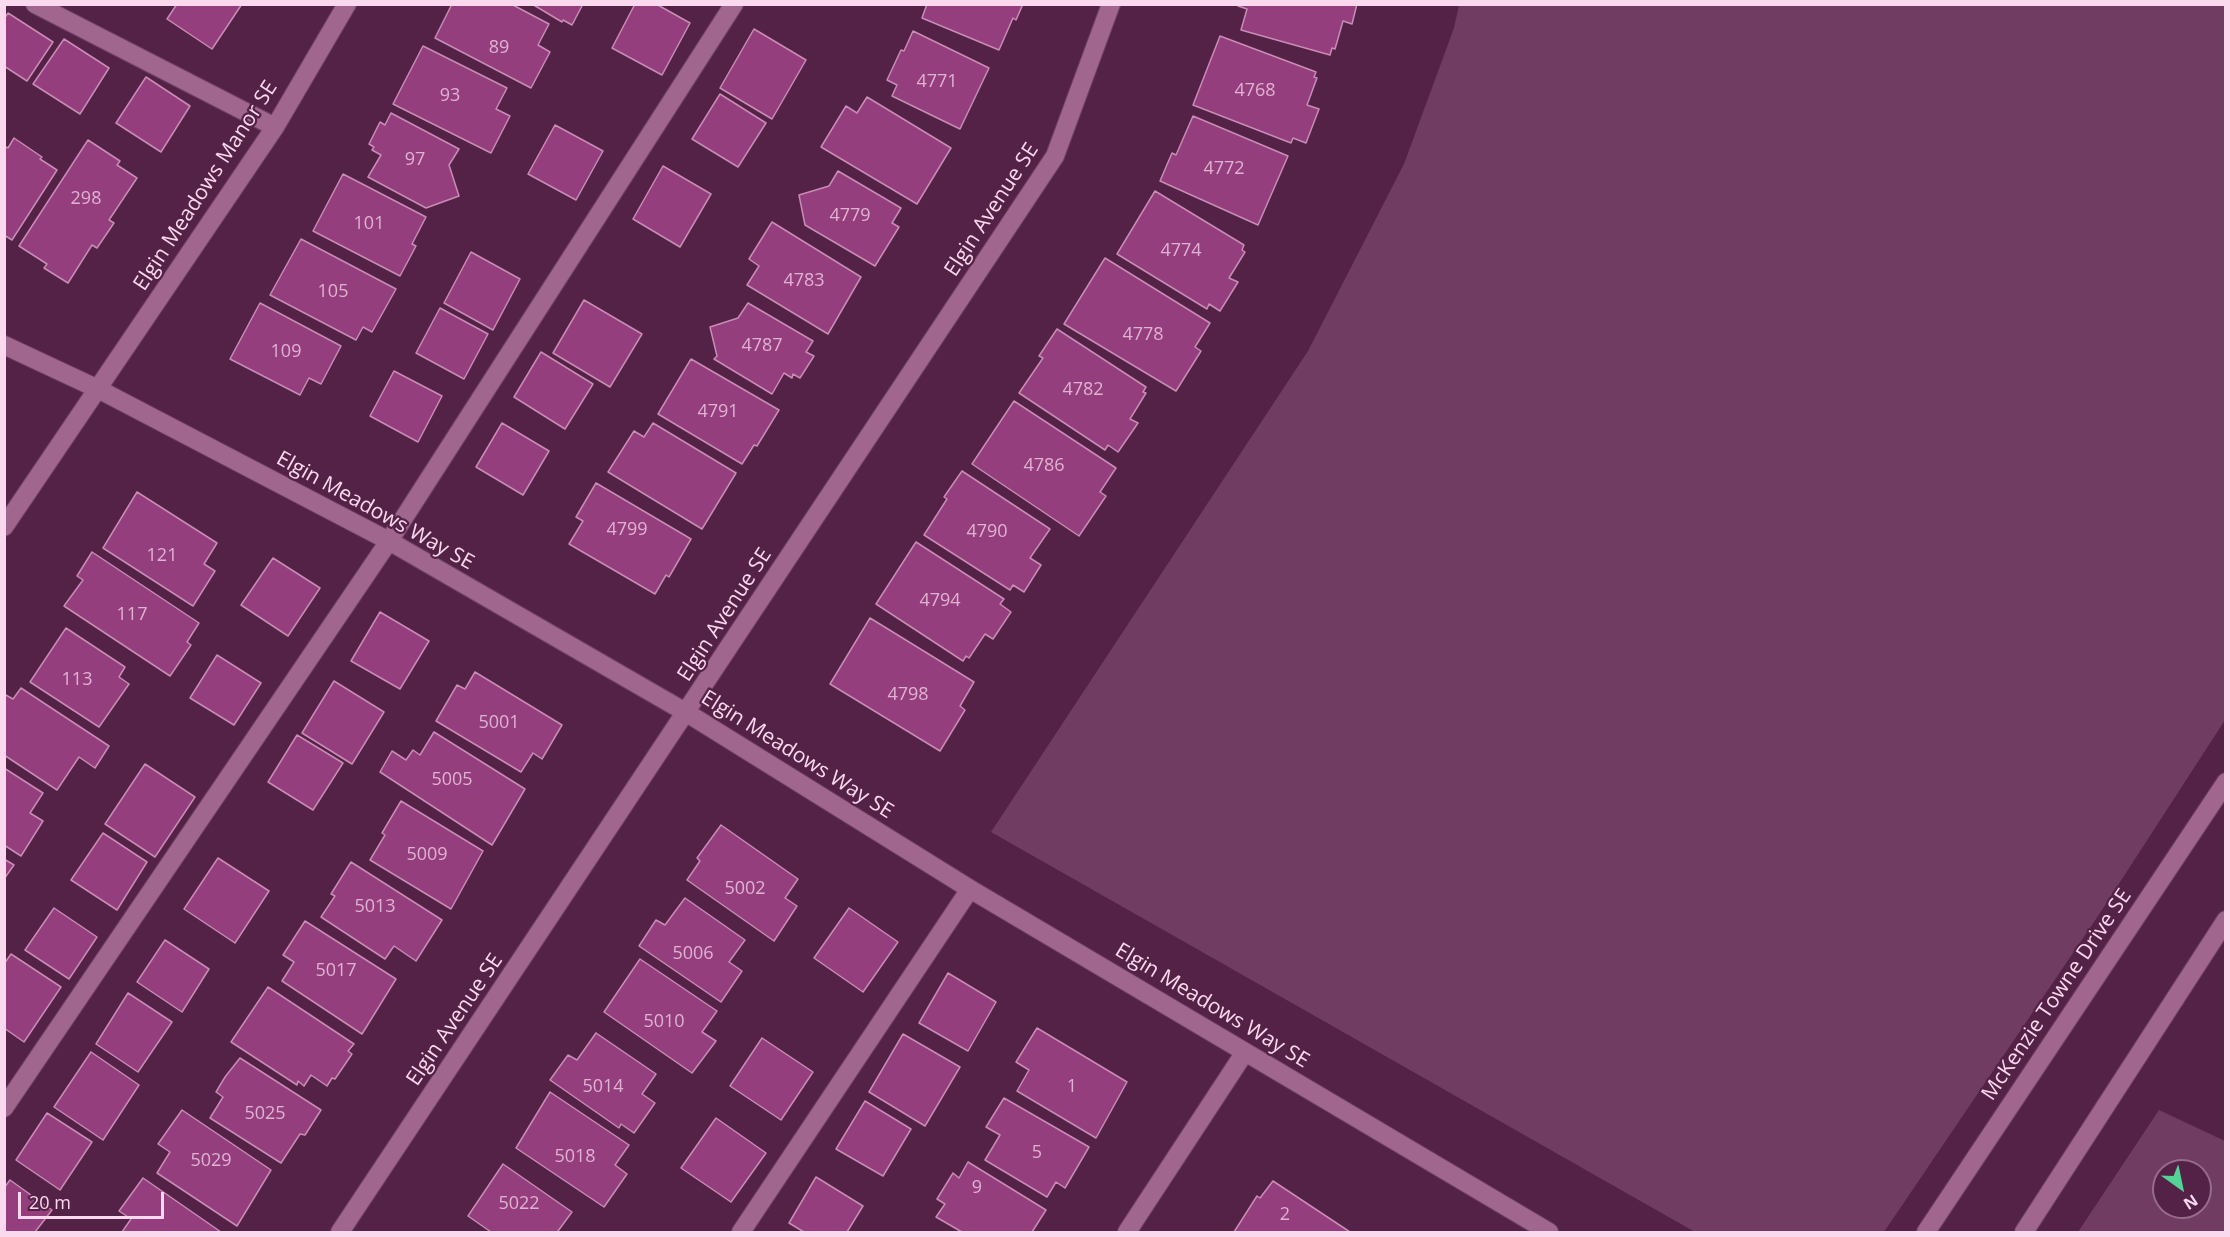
<!DOCTYPE html>
<style>
body{margin:0}
#map{position:relative;width:2230px;height:1237px;overflow:hidden;background:#552247;font-family:"Open Sans",sans-serif}
canvas{display:block}
.frame{position:absolute;inset:0;border:6px solid #fad9ee;pointer-events:none}
.north{position:absolute;left:2152px;top:1159px;width:60px;height:60px;box-sizing:border-box;background:#552247;border:2px solid #976b8a;border-radius:50%;rotate:147deg;font-size:16px;font-weight:700;line-height:24px;text-align:center;color:#fad9ee}
.north::after{content:'';display:block;margin:auto;width:21px;height:27px;background:#53d396;clip-path:polygon(50% 0,100% 100%,50% 72%,0 100%)}
.scale{position:absolute;left:18px;top:1192px;width:146px;height:27px;box-sizing:border-box;border:3px solid #fad9ee;border-top:0;padding-left:8px;font-size:18px;line-height:21px;white-space:nowrap;color:#fad9ee;-webkit-text-stroke:4px #552247;paint-order:stroke}
</style>
<div id="map">
<canvas width="2230" height="1237"></canvas>
<div class="frame"></div>
<div class="north">N</div>
<div class="scale">20 m</div>
</div>
<script>
const ctx = document.querySelector('canvas').getContext('2d');
ctx.lineJoin = 'round';
function fillPath(path, color) { ctx.fillStyle = color; ctx.fill(path, 'evenodd'); }
const shape = rows => new Path2D(rows.map(r => 'M' + r).join(''));
function strokePath(path, color, width, dash) { ctx.strokeStyle = color; ctx.lineWidth = width; ctx.lineCap = dash ? 'butt' : 'round'; ctx.setLineDash(dash || []); ctx.stroke(path); }
function drawText(font, color, halo, rows, align = 'center') {
  ctx.font = font + ' "Open Sans",sans-serif'; ctx.lineWidth = 4.5; ctx.setLineDash([]); ctx.textBaseline = 'middle'; ctx.strokeStyle = halo; ctx.fillStyle = color; for (const [text, x, y, turn = 0] of rows) {
    ctx.save(); ctx.translate(x, y); ctx.rotate((+turn || 0) * Math.PI / 180); ctx.textAlign = isNaN(turn) ? turn : align; if (halo) ctx.strokeText(text, 0, 0); ctx.fillText(text, 0, 0); ctx.restore();
  }
}
fillPath(shape([
 [1459,5,2225,5,2225,720,2098,916,1884,1232,1695,1232,991,832,1308,351,1404,164,1454,28],
 [2159,1110,2225,1141,2225,1232,2078,1232],
 [2164,1171,2200,1171,2200,1207,2164,1207]
]), '#713c61');
const building = shape([
 [177,4,242,4,212,49,167,19,177,4],
 [452,4,511,4,549,24,538,45,550,52,531,88,435,38,452,4],
 [532,4,583,4,572,25,563,20,562,22,532,4],
 [635,4,656,4,690,23,662,75,612,48,635,4],
 [927,4,1023,4,1016,20,1013,18,999,50,922,18,927,4],
 [1239,4,1357,4,1352,24,1343,21,1335,49,1332,48,1330,55,1241,30,1247,9,1238,6,1239,4],
 [8,13,53,42,27,81,4,66,4,19,8,13],
 [754,29,806,60,772,119,720,88,754,29],
 [913,31,989,68,960,129,892,96,897,85,887,80,901,50,904,51,913,31],
 [1220,36,1316,72,1314,77,1317,78,1307,105,1319,109,1306,143,1293,138,1291,143,1193,105,1220,36],
 [64,39,109,68,80,114,33,84,64,39],
 [423,46,507,88,496,109,510,116,491,153,393,104,423,46],
 [146,77,190,106,161,152,116,123,146,77],
 [720,94,766,123,738,167,692,139,720,94],
 [867,97,951,148,917,204,821,147,846,106,857,113,867,97],
 [391,113,459,149,449,165,459,196,426,208,368,177,381,155,372,150,374,147,369,144,380,122,385,125,391,113],
 [1193,116,1288,156,1258,225,1160,181,1172,153,1176,155,1193,116],
 [555,125,603,151,576,200,528,174,555,125],
 [14,138,42,157,40,159,57,170,12,240,4,235,4,146,8,148,14,138],
 [88,140,120,161,117,165,137,178,109,220,114,223,97,248,92,245,68,283,44,268,47,264,19,246,88,140],
 [663,166,711,194,680,247,633,219,663,166],
 [838,171,901,208,892,223,899,227,875,266,805,225,799,195,829,186,838,171],
 [343,174,426,217,412,244,416,246,400,276,313,231,343,174],
 [1155,191,1244,245,1242,250,1245,252,1229,278,1238,282,1220,311,1209,304,1207,309,1117,254,1155,191],
 [772,222,861,277,828,334,747,285,759,266,749,259,772,222],
 [301,239,396,289,372,332,363,327,356,340,270,295,301,239],
 [471,252,520,279,493,330,444,303,471,252],
 [1105,258,1210,323,1195,347,1201,351,1176,391,1064,324,1105,258],
 [584,300,642,334,610,387,553,353,584,300],
 [260,303,341,346,321,384,309,378,300,395,230,359,260,303],
 [748,303,813,341,806,352,814,356,800,378,793,374,792,378,784,373,772,394,714,359,717,356,710,327,738,318,748,303],
 [440,308,488,334,464,379,416,353,440,308],
 [1057,329,1146,387,1143,392,1146,393,1130,419,1138,423,1118,452,1108,445,1105,450,1019,393,1043,358,1039,356,1057,329],
 [541,352,593,384,565,429,514,397,541,352],
 [691,359,779,410,757,446,754,445,742,464,658,414,691,359],
 [394,371,442,396,418,442,370,416,394,371],
 [1014,401,1116,468,1100,492,1106,496,1079,536,972,464,1014,401],
 [502,423,549,451,523,495,476,467,502,423],
 [653,423,736,473,702,529,608,472,634,431,644,437,653,423],
 [962,471,1050,529,1030,558,1041,565,1024,592,1013,585,1010,590,924,535,947,499,944,497,962,471],
 [596,483,691,539,669,577,666,575,655,594,569,544,583,521,576,517,596,483],
 [137,492,217,543,204,564,215,571,193,606,103,548,137,492],
 [916,542,1004,599,1000,604,1011,612,993,639,985,634,969,658,966,656,963,661,876,604,916,542],
 [92,552,199,623,187,642,191,645,170,676,64,606,83,580,77,576,92,552],
 [273,558,320,588,288,636,241,605,273,558],
 [380,612,429,641,400,689,351,661,380,612],
 [870,618,974,682,960,706,965,710,940,751,830,684,870,618],
 [66,628,125,667,119,677,129,684,99,727,30,682,66,628],
 [217,655,261,683,234,725,190,698,217,655],
 [475,672,562,725,542,759,533,753,521,772,436,721,457,685,465,689,475,672],
 [334,681,384,712,352,764,302,733,334,681],
 [21,688,109,746,95,768,79,757,57,790,4,755,4,694,13,699,21,688],
 [434,732,525,789,492,845,380,772,392,751,406,760,413,750,420,755,434,732],
 [297,735,343,763,313,810,268,782,297,735],
 [145,764,195,797,155,857,105,824,145,764],
 [4,768,43,793,30,813,43,821,21,856,4,845,4,768],
 [401,801,483,851,451,909,370,860,385,835,382,833,401,801],
 [721,825,798,879,785,898,797,906,774,941,687,880,700,861,697,858,721,825],
 [103,833,147,862,117,910,71,880,103,833],
 [218,858,269,891,235,943,184,909,218,858],
 [4,859,14,865,4,879,4,859],
 [351,862,442,920,416,961,394,946,385,959,321,917,335,896,331,894,351,862],
 [685,898,745,940,729,962,742,971,721,1002,639,946,656,920,665,925,685,898],
 [54,908,97,937,69,979,25,950,54,908],
 [849,908,898,942,863,992,814,958,849,908],
 [305,921,396,979,362,1034,282,981,294,962,283,955,305,921],
 [165,940,209,969,182,1012,137,982,165,940],
 [11,954,61,987,24,1042,4,1028,4,964,11,954],
 [640,959,717,1011,702,1032,716,1041,692,1073,604,1012,640,959],
 [948,973,996,1002,968,1051,919,1023,948,973],
 [268,987,354,1044,348,1051,352,1054,335,1079,332,1078,327,1086,311,1075,304,1086,298,1081,297,1085,231,1042,268,987],
 [128,993,172,1022,138,1072,96,1044,128,993],
 [1037,1028,1127,1082,1096,1138,1017,1091,1029,1070,1016,1062,1037,1028],
 [596,1033,656,1074,642,1094,655,1103,634,1133,621,1124,619,1128,550,1080,568,1055,577,1060,596,1033],
 [903,1034,960,1067,925,1126,869,1092,903,1034],
 [762,1038,813,1072,781,1120,730,1086,762,1038],
 [91,1052,139,1085,103,1140,54,1107,91,1052],
 [240,1058,321,1110,305,1135,300,1134,281,1163,210,1118,223,1097,216,1092,225,1077,240,1058],
 [550,1092,629,1145,615,1165,627,1174,604,1207,516,1148,550,1092],
 [1004,1098,1089,1147,1065,1188,1056,1182,1047,1197,985,1160,1000,1135,986,1127,1004,1098],
 [865,1101,911,1129,883,1176,836,1149,865,1101],
 [182,1110,271,1170,237,1226,157,1173,170,1152,158,1144,182,1110],
 [47,1113,92,1142,60,1190,16,1160,47,1113],
 [716,1118,766,1153,731,1202,681,1168,716,1118],
 [968,1162,1046,1210,1032,1232,962,1232,936,1217,945,1204,937,1199,953,1173,959,1178,968,1162],
 [503,1164,572,1212,558,1231,560,1232,491,1232,468,1216,503,1164],
 [816,1177,863,1206,847,1232,804,1232,789,1223,816,1177],
 [143,1178,221,1232,122,1232,131,1219,119,1211,143,1178],
 [10,1180,52,1210,35,1232,4,1232,4,1188,10,1180],
 [1273,1181,1350,1232,1234,1232,1257,1196,1260,1198,1273,1181]
]);
fillPath(building, '#943e7d');
strokePath(building, '#c98cb5', 1.5);
const minor = shape([
 [35,4,275,127],
 [4,345,98,389,389,541,687,713,970,889,1549,1232],
 [4,527,275,127,347,4],
 [4,1108,389,541,734,4],
 [340,1232,1055,156,1111,4],
 [741,1232,970,889],
 [1127,1232,1245,1052],
 [1926,1232,2226,782],
 [2024,1232,2226,920]
]);
strokePath(minor, '#6e4163', 20);
strokePath(minor, '#a0668e', 18);
drawText('18px', '#e0b2d2', null, [
 ["89",499,48],
 ["4771",937,82],
 ["4768",1255,91],
 ["93",450,96],
 ["97",415,160],
 ["4772",1224,169],
 ["298",86,199],
 ["4779",850,216],
 ["101",369,224],
 ["4774",1181,251],
 ["4783",804,281],
 ["105",333,292],
 ["4778",1143,335],
 ["4787",762,346],
 ["109",286,352],
 ["4782",1083,390],
 ["4791",718,412],
 ["4786",1044,466],
 ["4799",627,530],
 ["4790",987,532],
 ["121",162,556],
 ["4794",940,601],
 ["117",132,615],
 ["113",77,680],
 ["4798",908,695],
 ["5001",499,723],
 ["5005",452,780],
 ["5009",427,855],
 ["5002",745,889],
 ["5013",375,907],
 ["5006",693,954],
 ["5017",336,971],
 ["5010",664,1022],
 ["5014",603,1087],
 ["1",1072,1087],
 ["5025",265,1114],
 ["5",1037,1153],
 ["5018",575,1157],
 ["5029",211,1161],
 ["9",977,1188],
 ["5022",519,1204],
 ["2",1285,1215]
]);
drawText('21px', '#fad9ee', '#552247', [
 ["Elgin Meadows Manor SE",206,186,-57],
 ["Elgin Avenue SE",992,210,-57],
 ["Elgin Meadows Way SE",375,511,29],
 ["Elgin Avenue SE",725,615,-57],
 ["Elgin Meadows Way SE",797,755,32],
 ["McKenzie Towne Drive SE",2057,995,-56],
 ["Elgin Meadows Way SE",1212,1006,31],
 ["Elgin Avenue SE",455,1020,-56]
]);
</script>
